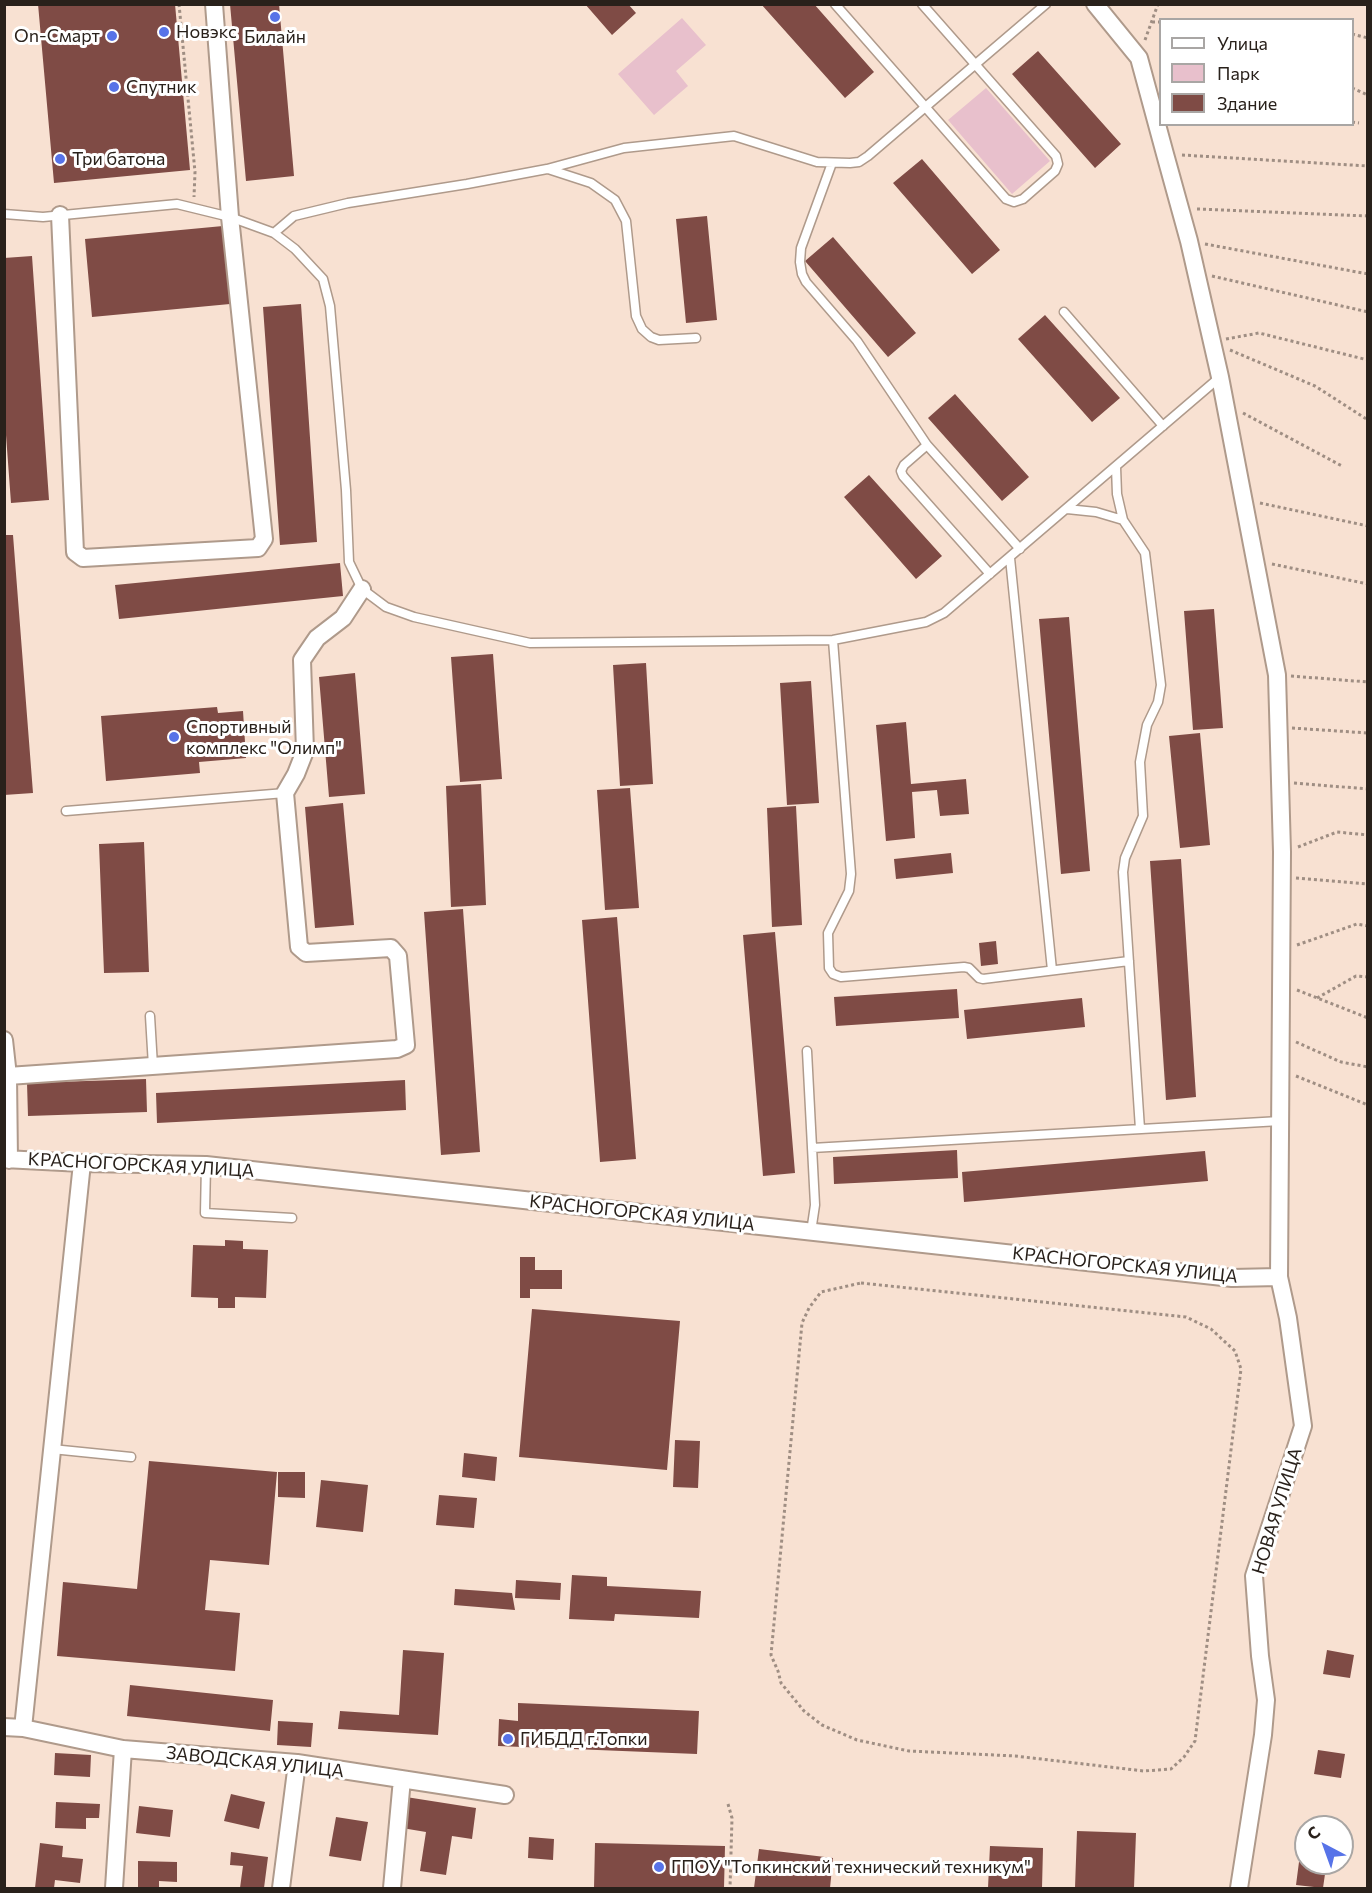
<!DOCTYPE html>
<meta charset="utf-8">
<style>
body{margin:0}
#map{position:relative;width:1372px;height:1893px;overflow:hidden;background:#f8e1d2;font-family:Commissioner,sans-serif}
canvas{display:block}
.frame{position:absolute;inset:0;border:6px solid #29211b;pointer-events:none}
.legend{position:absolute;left:1159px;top:18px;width:195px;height:108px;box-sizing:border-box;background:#fff;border:2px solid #a9a6a4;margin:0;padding:8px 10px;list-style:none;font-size:18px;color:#29211b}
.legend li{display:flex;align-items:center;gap:12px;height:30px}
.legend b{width:30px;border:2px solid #a9a6a4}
.north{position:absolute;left:1294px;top:1815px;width:60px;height:60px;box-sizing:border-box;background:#fff;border:2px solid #a9a6a4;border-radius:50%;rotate:319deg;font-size:16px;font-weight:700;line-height:24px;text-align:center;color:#29211b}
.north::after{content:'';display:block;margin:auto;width:21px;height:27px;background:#5773e8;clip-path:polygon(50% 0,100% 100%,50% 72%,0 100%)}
</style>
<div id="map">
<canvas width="1372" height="1893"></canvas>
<div class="frame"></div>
<ul class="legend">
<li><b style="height:8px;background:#fff"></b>Улица</li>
<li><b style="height:16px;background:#e8c0cc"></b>Парк</li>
<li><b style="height:16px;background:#7f4b45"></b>Здание</li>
</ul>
<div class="north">С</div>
</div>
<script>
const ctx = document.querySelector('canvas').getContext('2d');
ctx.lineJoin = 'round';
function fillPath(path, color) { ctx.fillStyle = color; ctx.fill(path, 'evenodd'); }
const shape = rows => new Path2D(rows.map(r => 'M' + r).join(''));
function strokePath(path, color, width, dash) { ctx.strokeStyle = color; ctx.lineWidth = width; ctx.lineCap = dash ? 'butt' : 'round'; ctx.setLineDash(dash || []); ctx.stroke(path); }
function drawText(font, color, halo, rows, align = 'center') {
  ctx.font = font + ' Commissioner,sans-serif'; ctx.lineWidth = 6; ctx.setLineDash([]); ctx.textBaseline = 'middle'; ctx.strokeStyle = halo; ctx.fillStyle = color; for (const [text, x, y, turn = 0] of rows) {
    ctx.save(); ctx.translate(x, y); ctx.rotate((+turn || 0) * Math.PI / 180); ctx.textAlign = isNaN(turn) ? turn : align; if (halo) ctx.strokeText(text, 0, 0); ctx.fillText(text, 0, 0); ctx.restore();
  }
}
fillPath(shape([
 [682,18,706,45,676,71,688,86,654,115,618,74],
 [986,88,1050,161,1012,194,948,120]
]), '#e8c0cc');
fillPath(shape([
 [38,4,175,4,190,170,54,183],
 [230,4,279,4,294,176,246,181],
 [585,4,628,4,636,13,612,35],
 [761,4,814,4,874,72,845,98],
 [1038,51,1121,144,1095,168,1012,74],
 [922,159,1000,250,972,274,893,183],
 [707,216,717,320,686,323,676,219],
 [223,226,230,304,92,317,85,239],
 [833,237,916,333,888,357,805,261],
 [32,256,49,500,11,503,4,408,4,258],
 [301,304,317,542,280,545,263,307],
 [1045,315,1120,398,1092,422,1018,339],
 [955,394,1029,477,1002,501,928,418],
 [869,475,942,556,916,579,844,497],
 [4,535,13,535,33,793,4,795],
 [340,563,343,596,119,619,115,585],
 [1214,609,1223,728,1193,730,1184,611],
 [1069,617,1090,871,1061,874,1039,619],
 [493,654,502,779,460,782,451,657],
 [646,663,653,784,620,786,613,665],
 [355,673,365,794,329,797,319,677],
 [811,681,819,803,787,805,780,683],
 [217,707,218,713,243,711,246,758,199,762,200,773,106,781,101,716],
 [906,722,911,784,966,779,969,814,940,816,937,790,912,792,915,838,886,841,876,725],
 [1200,733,1210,845,1180,848,1169,736],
 [481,784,486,905,451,907,446,786],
 [630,788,639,908,605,910,597,790],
 [343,803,354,925,315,928,305,807],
 [796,806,802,925,772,927,767,808],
 [144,842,149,972,104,973,99,844],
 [951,853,953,873,896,879,894,859],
 [1181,859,1196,1097,1166,1100,1150,861],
 [463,909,480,1152,441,1155,424,912],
 [617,917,636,1159,600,1162,582,920],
 [775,932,795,1173,763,1176,743,935],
 [996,941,998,964,981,966,979,943],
 [957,989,959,1018,836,1026,834,997],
 [1082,998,1085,1027,967,1039,964,1010],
 [146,1079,147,1112,28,1116,27,1083],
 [405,1080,406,1110,157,1123,156,1093],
 [957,1150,958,1178,834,1184,833,1157],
 [1205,1151,1208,1181,964,1202,962,1172],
 [225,1240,243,1241,243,1249,268,1250,266,1298,235,1297,235,1308,218,1308,218,1298,191,1297,193,1245,225,1246],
 [520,1257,535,1257,535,1270,562,1270,562,1289,530,1289,530,1298,520,1298],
 [532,1309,680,1321,667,1470,519,1457],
 [675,1440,700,1441,698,1488,673,1487],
 [464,1453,497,1457,495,1481,462,1477],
 [149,1461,277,1472,269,1565,210,1560,205,1610,240,1613,235,1671,57,1656,63,1582,137,1589],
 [278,1472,305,1472,305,1498,278,1497],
 [321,1480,368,1485,363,1532,316,1527],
 [439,1495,477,1498,474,1528,436,1525],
 [572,1575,607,1577,607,1586,701,1591,699,1618,615,1614,614,1621,569,1619],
 [516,1580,561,1583,560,1600,515,1598],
 [455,1589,512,1593,515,1610,454,1605],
 [403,1650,444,1653,438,1735,338,1729,340,1711,399,1715],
 [1327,1650,1354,1655,1350,1678,1323,1674],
 [130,1685,273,1700,270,1731,127,1716],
 [518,1703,699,1711,697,1754,498,1746,499,1719,518,1721],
 [278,1721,313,1723,311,1747,277,1745],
 [1318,1750,1345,1754,1341,1778,1314,1774],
 [55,1753,91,1755,90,1777,54,1775],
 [231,1794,265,1802,259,1829,224,1821],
 [406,1797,476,1808,472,1839,452,1836,446,1875,420,1871,426,1832,402,1828],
 [56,1802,100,1804,99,1818,86,1818,86,1829,55,1828],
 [139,1806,173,1810,170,1837,136,1833],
 [336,1817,368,1822,361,1861,329,1856],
 [1077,1831,1136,1833,1134,1888,1075,1888],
 [529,1837,554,1839,553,1860,528,1858],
 [40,1843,63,1846,62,1857,83,1859,80,1883,55,1880,54,1888,35,1888],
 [595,1843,725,1846,724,1888,594,1888],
 [990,1846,1043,1848,1042,1888,988,1888],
 [759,1849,833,1858,830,1888,754,1888],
 [231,1852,268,1857,264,1888,240,1888,243,1866,230,1865],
 [138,1861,177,1862,177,1882,159,1881,159,1888,138,1888],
 [1299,1862,1326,1867,1323,1888,1296,1885]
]), '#7f4b45');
const service = shape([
 [835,4,1006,199,1014,202,1023,199,1055,171,1058,164,1056,156,922,4],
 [832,163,801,248,800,262,802,274,806,282,857,341,927,445],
 [548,169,591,183,615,200,626,221,636,316,642,329,651,337,659,340,696,338],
 [4,214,43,217,177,204,230,217,274,233,295,249,323,279,330,306,346,490,349,562,362,589,386,607,414,617,530,643,833,640,926,622,944,613,1220,377],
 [274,233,294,216,348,203,467,184,547,169,624,148,734,136,817,162,850,163,859,162,868,156,1046,4],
 [1064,312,1163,426],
 [1116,467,1117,494,1123,520,1145,553,1161,685,1158,702,1147,725,1140,762,1143,816,1125,858,1123,872,1140,1129],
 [1067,509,1096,512,1123,520],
 [1010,558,1052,970],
 [990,574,903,476,901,471,904,465,927,445,1020,549],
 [833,640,851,874,849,891,828,933,829,968,833,974,841,977,964,967,969,968,979,978,983,979,1129,961],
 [66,811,285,793],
 [150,1016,153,1066],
 [807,1051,815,1205,811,1232],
 [812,1148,1280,1121],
 [206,1165,205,1213,292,1218],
 [52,1449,131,1457]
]);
const minor = shape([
 [1095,4,1139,58,1165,154,1189,241,1220,377,1277,675,1282,852,1279,1277,1288,1318,1303,1426,1254,1576,1260,1656,1266,1700,1263,1735,1239,1888],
 [60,215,75,552,83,558,258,548,264,539,230,217,214,4],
 [4,1040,8,1076],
 [4,1159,82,1163,206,1165,1232,1278,1279,1277],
 [9,1160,8,1076,397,1049,406,1045,398,956,391,948,306,953,299,947,285,793,296,774,305,751,302,660,317,638,343,618,362,589],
 [4,1727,23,1728,123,1749,297,1763,505,1795],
 [23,1728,82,1163],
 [114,1888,123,1749],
 [281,1888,297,1763],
 [392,1888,402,1779]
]);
strokePath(service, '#af9a8b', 11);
strokePath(minor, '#af9a8b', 20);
strokePath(shape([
 [179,4,195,172,194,197],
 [1152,22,1160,22],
 [1352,34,1368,38],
 [1145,40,1158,4],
 [1352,88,1368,95],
 [1352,122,1359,123],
 [1182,155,1368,166],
 [1197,209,1368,216],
 [1205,244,1368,274],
 [1212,276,1368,312],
 [1226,339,1259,333,1368,360],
 [1230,350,1315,386,1368,420],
 [1243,413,1342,466],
 [1260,503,1368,526],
 [1272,564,1368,584],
 [1291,676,1368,682],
 [1292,728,1368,733],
 [1294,783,1368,789],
 [1298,847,1337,832,1368,835],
 [1296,878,1368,884],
 [1297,945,1357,924,1368,926],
 [1297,990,1368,1018],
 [1317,998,1356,976,1368,977],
 [1296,1042,1341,1062,1368,1067],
 [1296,1076,1368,1105],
 [861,1283,1186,1317,1211,1329,1235,1351,1241,1369,1195,1741,1184,1757,1171,1769,1144,1771,1015,1756,909,1751,857,1740,822,1725,804,1711,781,1683,778,1671,771,1655,802,1323,809,1308,821,1292,861,1283],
 [728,1804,732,1818,730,1888]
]), '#9f8e83', 3, [3, 3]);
strokePath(service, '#fff', 8);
strokePath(minor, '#fff', 16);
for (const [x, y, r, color] of [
 [275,17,6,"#5773e8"],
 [164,32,6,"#5773e8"],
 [112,36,6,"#5773e8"],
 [114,87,6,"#5773e8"],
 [60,159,6,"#5773e8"],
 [174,737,6,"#5773e8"],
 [508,1739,6,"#5773e8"],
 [659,1867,6,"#5773e8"]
]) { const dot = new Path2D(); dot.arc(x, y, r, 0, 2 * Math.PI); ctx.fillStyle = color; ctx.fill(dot); strokePath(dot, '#fff', 2); }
drawText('18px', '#29211b', '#fff', [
 ["Новэкс",176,32],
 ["On-Смарт",100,36,"right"],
 ["Билайн",275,37,"center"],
 ["Спутник",126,87],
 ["Три батона",72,159],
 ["Спортивный",186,727],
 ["комплекс \"Олимп\"",186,748],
 ["ГИБДД г.Топки",520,1739],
 ["ГПОУ \"Топкинский технический техникум\"",671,1867]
], 'left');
drawText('18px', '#29211b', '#fff', [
 ["КРАСНОГОРСКАЯ УЛИЦА",141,1165,3],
 ["КРАСНОГОРСКАЯ УЛИЦА",642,1213,6],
 ["КРАСНОГОРСКАЯ УЛИЦА",1125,1265,6],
 ["НОВАЯ УЛИЦА",1277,1511,-73],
 ["ЗАВОДСКАЯ УЛИЦА",255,1762,6]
]);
</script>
